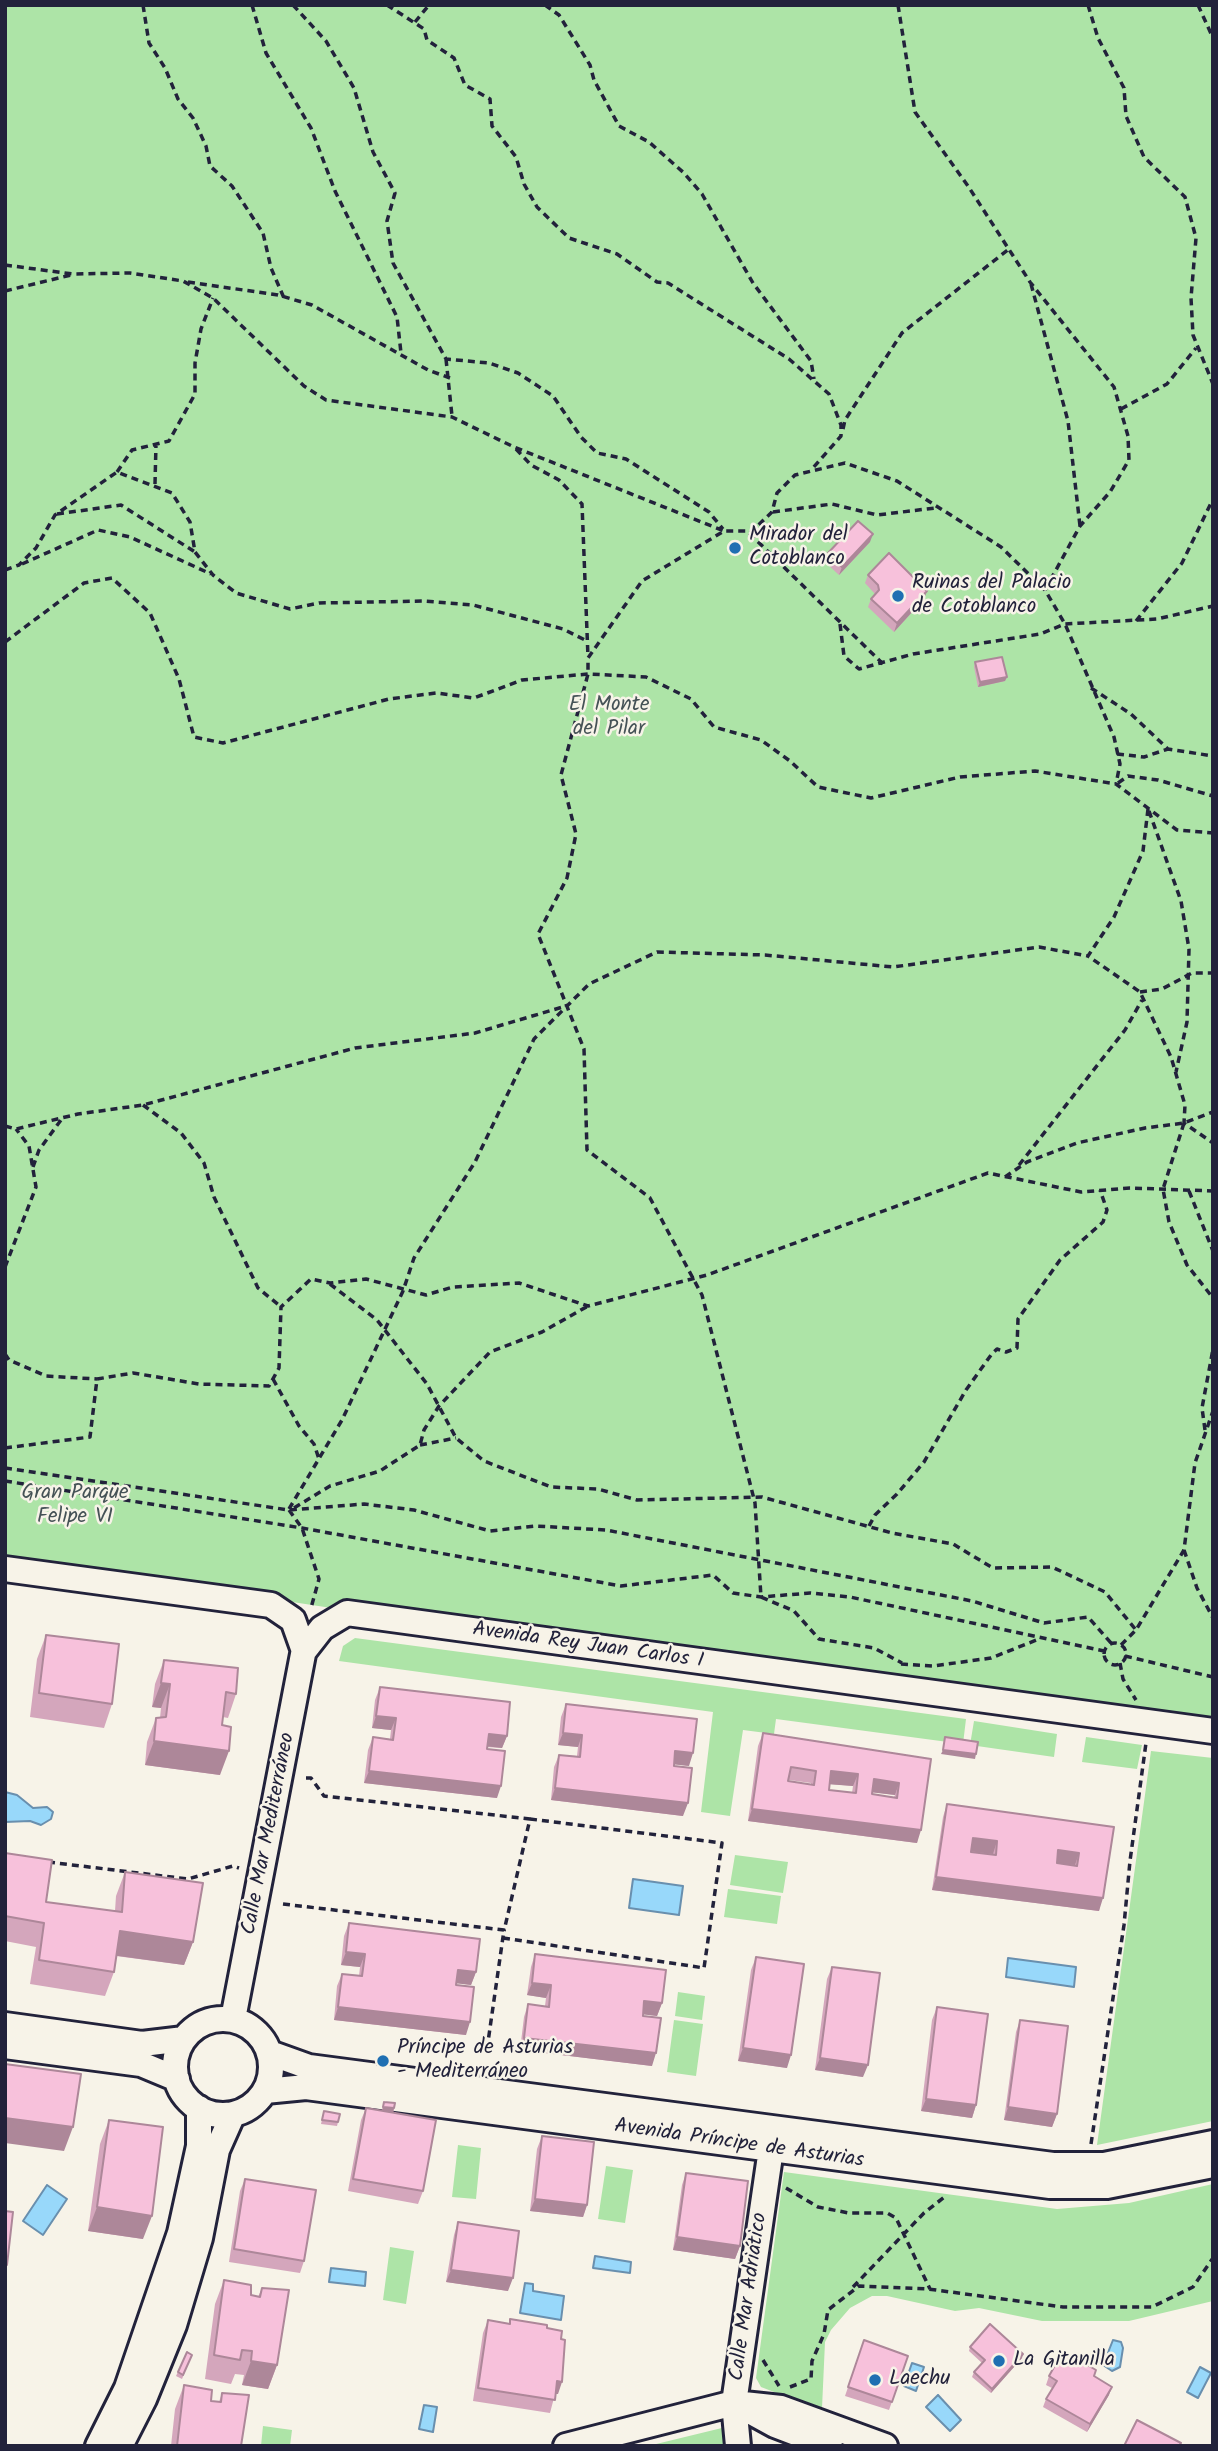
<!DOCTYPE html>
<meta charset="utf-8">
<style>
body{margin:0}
#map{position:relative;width:1218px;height:2451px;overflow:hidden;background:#f7f3e8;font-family:Kalam,sans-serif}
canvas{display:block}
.frame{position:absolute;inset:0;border:7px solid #22223b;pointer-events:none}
</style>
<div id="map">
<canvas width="1218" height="2451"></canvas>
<div class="frame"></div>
</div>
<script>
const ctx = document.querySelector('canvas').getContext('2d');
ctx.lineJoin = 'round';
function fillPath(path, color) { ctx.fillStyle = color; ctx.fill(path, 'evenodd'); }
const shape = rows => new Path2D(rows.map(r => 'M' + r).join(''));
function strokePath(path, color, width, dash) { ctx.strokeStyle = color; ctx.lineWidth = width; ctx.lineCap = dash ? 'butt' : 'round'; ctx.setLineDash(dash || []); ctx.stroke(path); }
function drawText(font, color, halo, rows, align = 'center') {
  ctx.font = font + ' Kalam,sans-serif'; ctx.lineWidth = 5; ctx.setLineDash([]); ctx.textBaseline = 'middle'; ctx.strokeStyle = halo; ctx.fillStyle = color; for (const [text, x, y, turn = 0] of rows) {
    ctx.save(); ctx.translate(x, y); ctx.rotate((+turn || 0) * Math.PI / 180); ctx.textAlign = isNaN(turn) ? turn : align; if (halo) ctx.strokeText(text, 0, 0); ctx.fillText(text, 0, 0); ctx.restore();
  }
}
fillPath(shape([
 [5,5,1213,5,1213,1724,338,1609,5,1558],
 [355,1638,966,1719,963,1744,776,1719,774,1734,743,1730,730,1816,701,1812,713,1712,339,1661,343,1646],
 [974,1721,1057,1734,1054,1757,970,1745],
 [1086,1737,1142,1745,1137,1769,1082,1762],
 [1151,1751,1213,1758,1213,2121,1097,2145],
 [735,1855,788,1862,783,1893,730,1885],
 [728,1889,781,1896,777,1924,724,1917],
 [678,1992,705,1996,702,2020,675,2016],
 [674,2020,703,2024,696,2076,667,2072],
 [458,2145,481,2148,476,2199,452,2197],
 [606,2166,633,2170,625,2223,598,2219],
 [784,2172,1057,2209,1129,2203,1213,2184,1213,2301,1129,2321,1042,2321,979,2308,955,2311,887,2296,872,2296,850,2308,831,2330,825,2342,822,2408,816,2408,761,2387,756,2378],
 [390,2247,414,2251,406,2304,383,2300],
 [263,2426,292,2430,290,2446,261,2446],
 [726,2427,728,2446,648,2446]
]), '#ade4a7');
const water = shape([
 [5,1792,17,1795,33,1808,47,1807,53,1812,51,1819,41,1825,30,1821,5,1822,5,1792],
 [633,1879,683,1886,679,1915,629,1908,633,1879],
 [1008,1958,1076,1967,1074,1987,1006,1977,1008,1958],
 [47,2185,67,2199,43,2235,23,2221,47,2185],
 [595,2256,631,2262,630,2273,593,2268,595,2256],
 [331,2268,366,2272,365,2286,329,2282,331,2268],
 [525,2283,533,2284,533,2291,564,2296,561,2320,520,2313,525,2283],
 [1113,2340,1121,2342,1123,2348,1120,2367,1112,2371,1103,2365,1113,2340],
 [912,2363,924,2367,916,2391,904,2386,912,2363],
 [1200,2367,1211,2373,1198,2398,1187,2392,1200,2367],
 [938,2395,961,2420,950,2431,926,2407,938,2395],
 [424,2405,437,2407,433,2432,419,2429,424,2405]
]);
fillPath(water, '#98d8fa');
strokePath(water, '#698fae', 2);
const minor = shape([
 [5,1569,271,1605,293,1620,304,1651],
 [304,1651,322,1628,347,1613,1213,1731],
 [233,2019,304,1649],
 '175 2067a48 48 0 1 1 96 0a48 48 0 1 1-96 0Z',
 [5,2025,142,2044,184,2039],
 [5,2046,141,2064,177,2079],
 [270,2053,309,2067,1053,2165,1104,2165,1213,2143],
 [265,2091,306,2087,1050,2186,1107,2186,1213,2165],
 [744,2408,775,2425,830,2446],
 [98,2446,127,2388,180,2233,199,2146,199,2108],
 [120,2446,144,2399,174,2325,200,2238,217,2150,233,2114],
 [566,2446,734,2403,781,2408,885,2446],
 [738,2446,734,2403,771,2149]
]);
strokePath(minor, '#22223b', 30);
strokePath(shape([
 [143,5,149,43,165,68,178,99,193,118,206,146,210,166,232,186,263,233,271,268,284,298],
 [252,5,266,53,311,128,335,191,397,317,401,353],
 [293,5,326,41,354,88,373,152,395,193,387,221,393,263,446,359,489,363,518,373,553,396,581,437,597,453,626,459,709,512,723,529],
 [387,5,424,29,427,40,454,58,465,85,490,99,492,126,516,157,524,184,537,207,569,238,617,254,657,282,668,283,789,359,829,394,841,425,841,436,812,469],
 [545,5,559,15,590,65,594,80,619,126,649,142,684,173,702,194,753,283,811,361,814,379],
 [898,5,915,112,968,186,1030,282,1114,387,1128,436,1129,460,1110,492,1080,526,1045,590],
 [1088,5,1098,38,1124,88,1126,116,1144,157,1185,197,1196,238,1191,298,1193,335,1213,384],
 [1198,5,1213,38],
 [415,22,429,5],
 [5,265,73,274,130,273,183,281,213,298,304,386,326,400,452,417,514,447,724,531],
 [188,282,278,295,312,305,428,370,450,378],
 [1031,284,1068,421,1080,526],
 [5,291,71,275],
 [446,359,452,416],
 [1121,409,1167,384,1196,348],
 [843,429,845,420,902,333,1009,249],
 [516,449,531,465,559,480,582,504,588,657],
 [117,472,132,450,169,441,195,394,195,363,201,329,213,298],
 [155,484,156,444],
 [773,512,832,504,877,515,935,508],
 [57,514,121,505,195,552],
 [750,533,772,512,777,493,795,475,845,463,897,481,1001,547,1045,590,1065,624,1114,737,1120,764,1116,784],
 [22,564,98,530,130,537,211,574],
 [5,570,19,565,36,548,55,515,117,472,172,493,190,522,195,552,213,575,236,593,290,609,319,603,424,601,473,605,563,629,587,641],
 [1136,621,1182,563,1213,499],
 [840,624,844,656,859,669,913,654,1040,634,1065,624,1157,619,1213,606],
 [5,642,84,583,112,578,150,613,179,679,194,737,223,743,389,699,436,693,474,698,522,680,588,674,646,677,691,699,714,727,761,740,790,761,818,787,871,798,960,777,1035,771,1116,784,1177,830,1213,833],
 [883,664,747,531,724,531,642,581,588,658,588,674,561,775,576,834,567,878,538,934,584,1049,587,1150,650,1198,702,1295,755,1503,761,1597,794,1611,819,1639,874,1648,902,1663],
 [1091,688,1131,714,1168,749,1213,756],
 [1117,754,1144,757,1168,749],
 [1118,783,1128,776,1158,780,1213,796],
 [1148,809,1143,851,1114,917,1088,956,1140,992,1171,1057,1185,1105,1184,1123,1213,1143],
 [1149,811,1181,901,1189,949,1187,1022,1176,1072],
 [1140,992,1162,989,1192,973,1213,973],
 [143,1105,181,1133,204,1163,214,1197,258,1288,280,1306],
 [1184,1123,1163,1189,1169,1222,1187,1265,1213,1298],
 [5,1126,16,1129,78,1114,143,1105,355,1048,475,1033,566,1006],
 [1019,1165,1125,1030,1142,1000],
 [33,1167,39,1150,61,1120],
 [1005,1177,1027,1162,1077,1143,1145,1128,1184,1123,1213,1112],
 [1189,1191,1213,1251],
 [5,1267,36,1187,29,1146,16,1129],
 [330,1284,377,1320,427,1384,456,1438,484,1461,551,1487,598,1489,637,1500,762,1497,892,1533,953,1544,993,1568,1052,1567,1105,1592,1136,1630],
 [5,1354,9,1360,46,1376,97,1379],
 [273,1379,299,1426,314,1444,319,1459],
 [1205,1430,1202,1408,1213,1349],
 [420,1445,456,1438],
 [5,1448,90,1437,97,1379,133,1373,199,1384,269,1386,279,1368,281,1307,311,1279,330,1283,366,1279,426,1295,453,1287,519,1283,588,1306,707,1275,988,1173,1081,1192,1130,1188,1213,1191],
 [5,1468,289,1510,364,1504,414,1510,490,1531,535,1526,606,1530,972,1601,1044,1623,1088,1617,1111,1643],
 [5,1481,302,1528,621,1586,713,1575,733,1593,761,1597,810,1593,850,1597,1104,1651],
 [294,1508,330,1486,380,1471,420,1445,424,1430,439,1406,490,1352,542,1332,588,1306],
 [289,1509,342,1420,403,1291,414,1258,475,1162,534,1039,589,984,657,952,765,955,893,967,1039,947,1088,956],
 [289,1510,302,1528,319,1579,311,1608],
 [869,1526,875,1515,897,1494,924,1462,966,1390,991,1355,997,1349,1006,1352,1017,1348,1018,1319,1060,1260,1103,1222,1107,1210,1100,1190],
 [1184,1550,1197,1588,1213,1618],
 '1104 1654a11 11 0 1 1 22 0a11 11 0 1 1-22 0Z',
 [1121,1645,1136,1630,1184,1550,1195,1463,1213,1411],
 [1125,1656,1213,1677],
 [1120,1663,1123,1679,1136,1700],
 [901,1664,933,1666,991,1658,1039,1639],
 [306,1778,311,1778,324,1796,530,1819,504,1931],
 [48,1862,188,1879,233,1866,239,1868],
 [283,1904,504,1930,487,2049],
 [503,1938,704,1968,722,1843,530,1819],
 [1091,2144,1124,1925,1130,1861,1146,1743],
 [786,2188,818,2207,849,2213,887,2213,896,2218,930,2289],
 [853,2287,924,2213,947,2195],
 [763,2360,779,2386],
 [790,2387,811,2379,812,2361,824,2334,828,2310,859,2286,928,2289,1063,2307,1152,2307,1193,2287,1213,2258]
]), '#22223b', 3.5, [7, 5]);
strokePath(minor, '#f7f3e8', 24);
fillPath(shape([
 [870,542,839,575,825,562,828,553],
 [868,575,924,599,894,632,868,607,871,599,875,594,865,583],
 [975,662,1007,677,1005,681,978,687,974,667],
 [46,1635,112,1704,104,1728,30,1717,37,1659],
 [164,1660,236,1694,228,1718,223,1717,220,1775,145,1765,147,1742,156,1718,160,1718,161,1708,152,1707,155,1684],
 [380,1687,507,1736,502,1748,487,1747,497,1798,364,1783,368,1750,373,1737,390,1739,391,1730,372,1728,375,1700],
 [566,1704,689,1766,674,1764,683,1816,551,1800,554,1767,559,1755,577,1756,578,1747,558,1745,561,1717],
 [763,1733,931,1759,917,1843,748,1821,758,1746],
 [789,1780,811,1783,811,1785,788,1781],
 [830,1784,853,1786,852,1793,829,1790],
 [872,1792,895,1795,894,1797,872,1794],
 [947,1804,1114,1827,1099,1911,932,1890,943,1817],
 [5,1853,46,1902,115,1911,116,1896,125,1872,193,1942,184,1965,116,1956,114,1972,105,1996,30,1984,36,1947,5,1941],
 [349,1923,476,1972,471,1985,457,1983,466,2035,334,2020,337,1986,342,1974,359,1976,360,1967,341,1965,344,1936],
 [535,1954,662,2003,657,2016,643,2014,652,2066,520,2050,524,2017,528,2004,545,2006,546,1998,527,1995,531,1967],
 [756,1957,787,2068,738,2061,751,1970],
 [832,1967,863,2077,815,2070,827,1979],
 [937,2007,976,2105,972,2118,921,2111,932,2020],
 [1020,2020,1057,2114,1052,2127,1004,2120,1016,2032],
 [384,2102,394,2108,393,2113,423,2191,418,2204,348,2191,361,2120,366,2108,382,2111],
 [324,2111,338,2122,337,2126,321,2124],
 [109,2120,143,2239,88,2231,100,2144],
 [542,2136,587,2205,583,2217,530,2211,537,2149],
 [686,2173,740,2246,735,2259,673,2250,682,2185],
 [245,2179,304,2261,300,2273,229,2262,240,2191],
 [458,2222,508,2291,446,2282,454,2235],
 [224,2280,251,2295,258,2297,262,2288,277,2365,268,2389,242,2385,244,2375,235,2374,231,2384,205,2379,215,2304],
 [510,2319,547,2328,561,2339,558,2394,555,2394,550,2413,473,2401,483,2333,488,2320,509,2324],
 [864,2340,908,2356,889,2410,845,2396],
 [970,2347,1022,2358,991,2393,972,2377,974,2372,982,2363,969,2351],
 [187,2352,192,2355,182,2379,176,2376],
 [1049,2376,1094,2376,1109,2395,1087,2432,1043,2407,1046,2399,1052,2388,1046,2385],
 [184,2385,211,2401,219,2402,222,2393,241,2446,171,2446,175,2409]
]), '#d4a6bc');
fillPath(shape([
 [873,534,870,542,839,575,842,567],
 [927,591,924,599,894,632,897,623],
 [1007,677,1005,681,978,687,980,682],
 [161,1683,170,1684,161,1708,152,1707],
 [376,1716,396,1718,391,1730,372,1728],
 [563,1733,582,1735,578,1747,558,1745],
 [489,1734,507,1736,502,1748,484,1746],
 [154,1741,229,1751,220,1775,145,1765],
 [943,1750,976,1754,975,1759,941,1754],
 [675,1751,693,1753,689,1766,671,1764],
 [369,1771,501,1786,497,1798,364,1783],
 [831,1771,858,1774,853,1786,826,1784],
 [874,1779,899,1783,895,1795,869,1792],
 [555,1788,688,1803,683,1816,551,1800],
 [752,1809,921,1830,917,1843,748,1821],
 [973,1838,997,1841,993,1854,968,1851],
 [1058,1850,1079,1853,1075,1865,1054,1863],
 [936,1877,1103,1898,1099,1911,932,1890],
 [120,1931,193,1942,184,1965,111,1955],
 [346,1952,365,1954,360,1967,341,1965],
 [458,1970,476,1972,471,1985,454,1983],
 [532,1983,551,1985,546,1998,527,1995],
 [644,2001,662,2003,657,2016,640,2014],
 [338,2007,470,2022,466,2035,334,2020],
 [524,2038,656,2053,652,2066,520,2050],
 [743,2048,791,2055,787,2068,738,2061],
 [820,2058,868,2065,863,2077,815,2070],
 [377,2062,389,2063,387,2067,376,2066],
 [926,2099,976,2105,972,2118,921,2111],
 [383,2107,394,2108,393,2113,382,2111],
 [1008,2107,1057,2114,1052,2127,1004,2120],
 [5,2118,73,2127,64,2151,5,2143],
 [535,2199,587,2205,583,2217,530,2211],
 [97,2207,152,2216,143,2239,88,2231],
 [677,2237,740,2246,735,2259,673,2250],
 [451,2270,513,2278,508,2291,446,2282],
 [1023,2354,1022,2358,991,2393,992,2389],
 [251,2361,277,2365,268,2389,242,2385],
 [557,2381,562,2382,558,2394,553,2394],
 [1112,2387,1109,2395,1087,2432,1090,2424]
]), '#ad8799');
const building = shape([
 [858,521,873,534,842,567,828,553,858,521],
 [889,553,927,591,897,623,871,599,879,590,878,585,868,575,889,553],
 [1002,657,1007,677,980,682,975,662,1002,657],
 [46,1635,119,1644,112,1704,39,1693,46,1635],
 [164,1660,238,1668,236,1694,226,1692,222,1725,231,1727,229,1751,154,1741,156,1718,166,1717,170,1684,161,1683,164,1660],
 [380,1687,510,1702,507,1736,489,1734,487,1749,505,1751,501,1786,369,1771,373,1737,393,1740,396,1718,376,1716,380,1687],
 [566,1704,697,1719,693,1753,675,1751,674,1766,692,1768,688,1803,555,1788,559,1755,580,1757,582,1735,563,1733,566,1704],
 [763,1733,931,1759,921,1830,752,1809,763,1733],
 [791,1767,816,1771,814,1785,788,1781,791,1767],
 [831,1771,858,1774,856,1793,829,1790,831,1771],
 [874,1779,899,1783,897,1798,872,1794,874,1779],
 [945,1737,978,1742,976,1754,943,1750,945,1737],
 [947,1804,1114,1827,1103,1898,936,1877,947,1804],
 [973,1838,997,1841,996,1855,971,1852,973,1838],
 [1058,1850,1079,1853,1077,1866,1057,1863,1058,1850],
 [5,1853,52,1860,46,1902,122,1912,125,1872,203,1883,193,1942,120,1931,114,1972,39,1960,44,1923,5,1916,5,1853],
 [349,1923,480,1939,476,1972,458,1970,456,1985,474,1987,470,2022,338,2007,342,1974,362,1976,365,1954,346,1952,349,1923],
 [535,1954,666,1970,662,2003,644,2001,643,2016,661,2018,656,2053,524,2038,528,2004,549,2007,551,1985,532,1983,535,1954],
 [756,1957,804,1964,791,2055,743,2048,756,1957],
 [832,1967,880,1973,868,2065,820,2058,832,1967],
 [937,2007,988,2014,976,2105,926,2099,937,2007],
 [1020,2020,1068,2026,1057,2114,1008,2107,1020,2020],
 [378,2057,389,2058,389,2063,377,2062,378,2057],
 [5,2064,81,2074,73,2127,5,2118,5,2064],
 [384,2102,395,2103,394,2108,383,2107,384,2102],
 [366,2108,436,2120,423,2191,353,2179,366,2108],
 [324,2111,340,2114,338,2122,322,2120,324,2111],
 [109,2120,163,2127,152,2216,97,2207,109,2120],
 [542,2136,594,2142,587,2205,535,2199,542,2136],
 [686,2173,748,2181,740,2246,677,2237,686,2173],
 [245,2179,316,2190,304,2261,234,2249,245,2179],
 [5,2211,13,2212,7,2265,5,2265,5,2211],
 [458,2222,519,2231,513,2278,451,2270,458,2222],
 [224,2280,251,2285,251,2295,260,2297,262,2288,289,2290,277,2365,251,2361,252,2351,242,2350,240,2360,214,2355,224,2280],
 [510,2319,547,2325,547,2328,562,2331,561,2339,565,2340,562,2382,557,2381,555,2400,478,2388,488,2320,510,2324,510,2319],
 [990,2324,1023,2354,992,2389,974,2372,985,2360,970,2347,990,2324],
 [864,2340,908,2356,892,2402,848,2387,864,2340],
 [1063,2351,1096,2370,1094,2376,1112,2387,1090,2424,1046,2399,1057,2381,1049,2376,1063,2351],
 [187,2352,192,2355,183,2375,178,2372,187,2352],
 [184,2385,212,2390,211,2401,221,2402,222,2393,249,2395,241,2446,177,2446,184,2385],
 [1137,2420,1181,2443,1179,2446,1124,2446,1137,2420]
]);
fillPath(building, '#f7c1db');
strokePath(building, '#ad8799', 2);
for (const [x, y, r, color] of [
 [735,548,7,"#1f6fb2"],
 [898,596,7,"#1f6fb2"],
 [383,2061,7,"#1f6fb2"],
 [999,2361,7,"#1f6fb2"],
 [875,2380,7,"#1f6fb2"]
]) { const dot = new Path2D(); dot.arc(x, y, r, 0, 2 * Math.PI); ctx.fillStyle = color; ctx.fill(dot); strokePath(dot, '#f7f3e8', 2.5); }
drawText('21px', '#22223b', '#f7f3e8', [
 ["Mirador del",749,536],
 ["Cotoblanco",749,560],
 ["Ruinas del Palacio",912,584],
 ["de Cotoblanco",912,608],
 ["Príncipe de Asturias",397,2049],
 ["- Mediterráneo",397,2073],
 ["La Gitanilla",1013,2361],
 ["Laechu",889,2380]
], 'left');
drawText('21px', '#455256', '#f7f3e8', [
 ["El Monte",609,706],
 ["del Pilar",609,730],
 ["Gran Parque",75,1494],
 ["Felipe VI",75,1518]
]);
drawText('21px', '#22223b', '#f7f3e8', [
 ["Avenida Rey Juan Carlos I",588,1647,8],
 ["Calle Mar Mediterráneo",270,1834,-79],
 ["Avenida Príncipe de Asturias",739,2145,8],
 ["Calle Mar Adriático",750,2297,-82]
]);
</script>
